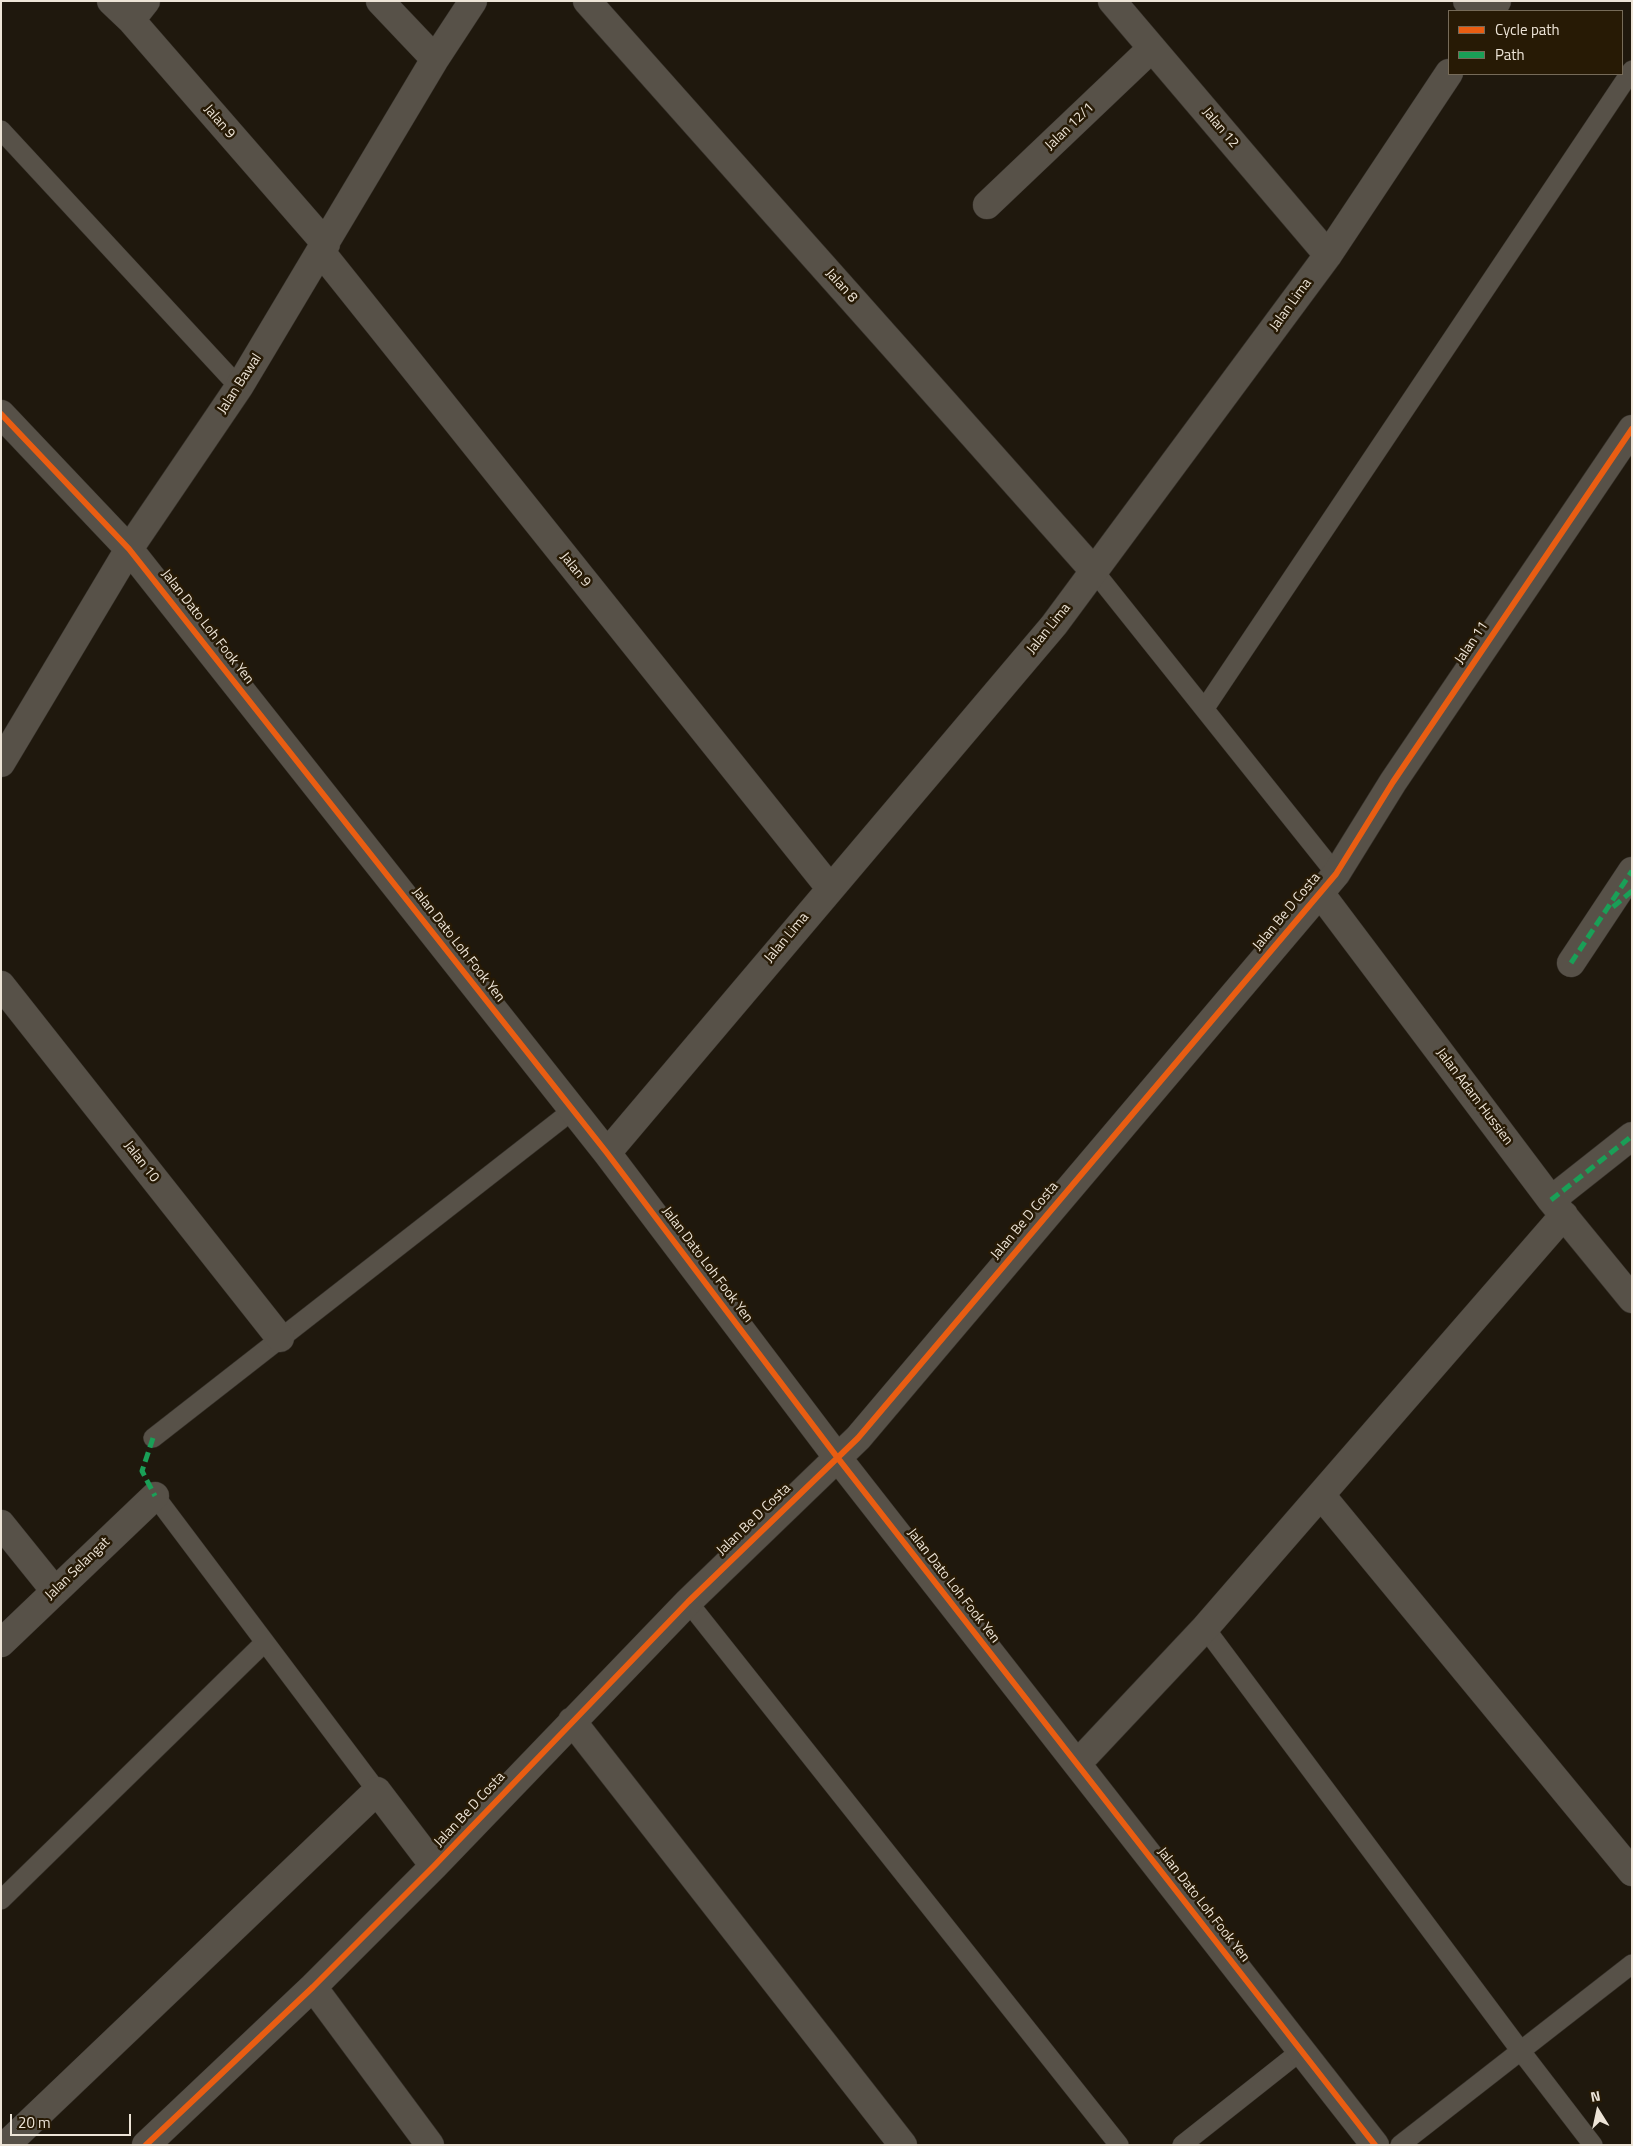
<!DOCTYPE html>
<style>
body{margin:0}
#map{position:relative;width:1633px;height:2146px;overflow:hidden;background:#1f180d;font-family:"Titillium Web",sans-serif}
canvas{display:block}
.frame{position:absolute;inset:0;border:2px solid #ede4d7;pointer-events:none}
.legend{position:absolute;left:1448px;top:10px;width:175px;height:65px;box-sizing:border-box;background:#271a05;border:1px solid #766b59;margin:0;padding:6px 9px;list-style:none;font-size:15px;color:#ede4d7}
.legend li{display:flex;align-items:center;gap:10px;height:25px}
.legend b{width:25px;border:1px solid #766b59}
.north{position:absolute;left:1573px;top:2086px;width:50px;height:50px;-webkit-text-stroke:4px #271a05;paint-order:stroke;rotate:350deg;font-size:14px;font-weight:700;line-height:20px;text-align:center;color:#ede4d7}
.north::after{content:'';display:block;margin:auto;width:18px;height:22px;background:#ede4d7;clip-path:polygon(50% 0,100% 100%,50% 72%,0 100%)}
.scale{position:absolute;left:10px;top:2114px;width:121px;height:22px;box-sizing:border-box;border:2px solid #ede4d7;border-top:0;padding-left:6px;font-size:15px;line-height:18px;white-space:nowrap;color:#ede4d7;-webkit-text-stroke:4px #271a05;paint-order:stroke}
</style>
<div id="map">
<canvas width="1633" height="2146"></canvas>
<div class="frame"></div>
<ul class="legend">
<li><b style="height:6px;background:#e95d12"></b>Cycle path</li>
<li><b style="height:6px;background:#1a9f57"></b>Path</li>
</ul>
<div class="north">N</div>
<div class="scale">20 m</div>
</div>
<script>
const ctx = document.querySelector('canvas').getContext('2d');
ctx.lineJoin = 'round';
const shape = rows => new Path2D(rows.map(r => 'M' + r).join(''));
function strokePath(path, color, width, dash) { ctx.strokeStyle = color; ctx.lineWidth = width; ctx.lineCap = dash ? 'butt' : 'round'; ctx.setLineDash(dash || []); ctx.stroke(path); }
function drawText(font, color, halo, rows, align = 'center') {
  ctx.font = font + ' "Titillium Web",sans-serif'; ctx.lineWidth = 5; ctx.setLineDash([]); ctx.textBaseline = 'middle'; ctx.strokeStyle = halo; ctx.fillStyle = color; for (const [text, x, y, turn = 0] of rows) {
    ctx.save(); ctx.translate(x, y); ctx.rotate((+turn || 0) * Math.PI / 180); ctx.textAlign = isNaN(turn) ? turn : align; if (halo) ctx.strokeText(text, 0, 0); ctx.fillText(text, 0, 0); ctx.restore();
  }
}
const service = shape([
 [1,130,239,387],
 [1094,571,1336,874],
 [1205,708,1632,70],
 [153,1438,573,1110],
 [155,1496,377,1791],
 [688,1602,1119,2145],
 [1205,1628,1520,2050,1593,2145],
 [1,1900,265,1642],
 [1182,2145,1302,2050],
 [1400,2145,1632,1964]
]);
const minor = shape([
 [111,1,131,20,326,244],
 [380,1,435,59],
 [587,1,1094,571],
 [1112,1,1328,255],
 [1467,1,1475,11],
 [1491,11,1497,1],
 [131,20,146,1],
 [987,205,1152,48],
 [321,252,830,888],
 [1,414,129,549,607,1153,837,1457,1375,2145],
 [1,763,129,549,239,387,435,59,473,1],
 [1320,893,1551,1200,1632,1299],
 [1571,963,1632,871],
 [1,985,280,1338],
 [607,1153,1054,625,1328,255,1449,73],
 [1551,1200,1632,1136],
 [1321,1495,1632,1872],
 [1,1524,55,1591],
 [1,1643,155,1496],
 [572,1721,903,2145],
 [1077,1764,1205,1628,1564,1215],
 [313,1987,430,2145],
 [6,2145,377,1791,434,1866],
 [146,2145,313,1987,434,1866,688,1602,858,1438,1336,874,1393,782,1632,429]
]);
strokePath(service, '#36312a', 20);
strokePath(minor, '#36312a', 29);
strokePath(service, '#575148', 19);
strokePath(minor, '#575148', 28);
strokePath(shape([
 [1613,907,1632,891],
 [1571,963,1632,871],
 [1551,1200,1632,1136],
 [153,1438,142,1471,155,1496]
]), '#1a9f57', 5, [10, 5]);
strokePath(shape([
 [1,414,129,549,607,1153,837,1457,1375,2145],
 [146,2145,313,1987,434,1866,688,1602,858,1438,1336,874,1393,782,1632,429]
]), '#e95d12', 6);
drawText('14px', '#ede4d7', '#271a05', [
 ["Jalan 9",219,122,49],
 ["Jalan 12/1",1070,127,-44],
 ["Jalan 12",1220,128,50],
 ["Jalan 8",841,286,48],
 ["Jalan Lima",1291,305,-54],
 ["Jalan Bawal",240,384,-57],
 ["Jalan 9",575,570,51],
 ["Jalan Dato Loh Fook Yen",207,627,52],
 ["Jalan Lima",1049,629,-51],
 ["Jalan 11",1472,643,-56],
 ["Jalan Be D Costa",1287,912,-50],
 ["Jalan Lima",787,938,-50],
 ["Jalan Dato Loh Fook Yen",458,945,52],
 ["Jalan Adam Hussien",1474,1097,53],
 ["Jalan 10",141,1162,52],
 ["Jalan Be D Costa",1025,1221,-50],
 ["Jalan Dato Loh Fook Yen",707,1265,53],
 ["Jalan Be D Costa",754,1520,-44],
 ["Jalan Selangat",78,1569,-44],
 ["Jalan Dato Loh Fook Yen",953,1586,52],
 ["Jalan Be D Costa",470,1810,-47],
 ["Jalan Dato Loh Fook Yen",1203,1905,52]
]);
</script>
